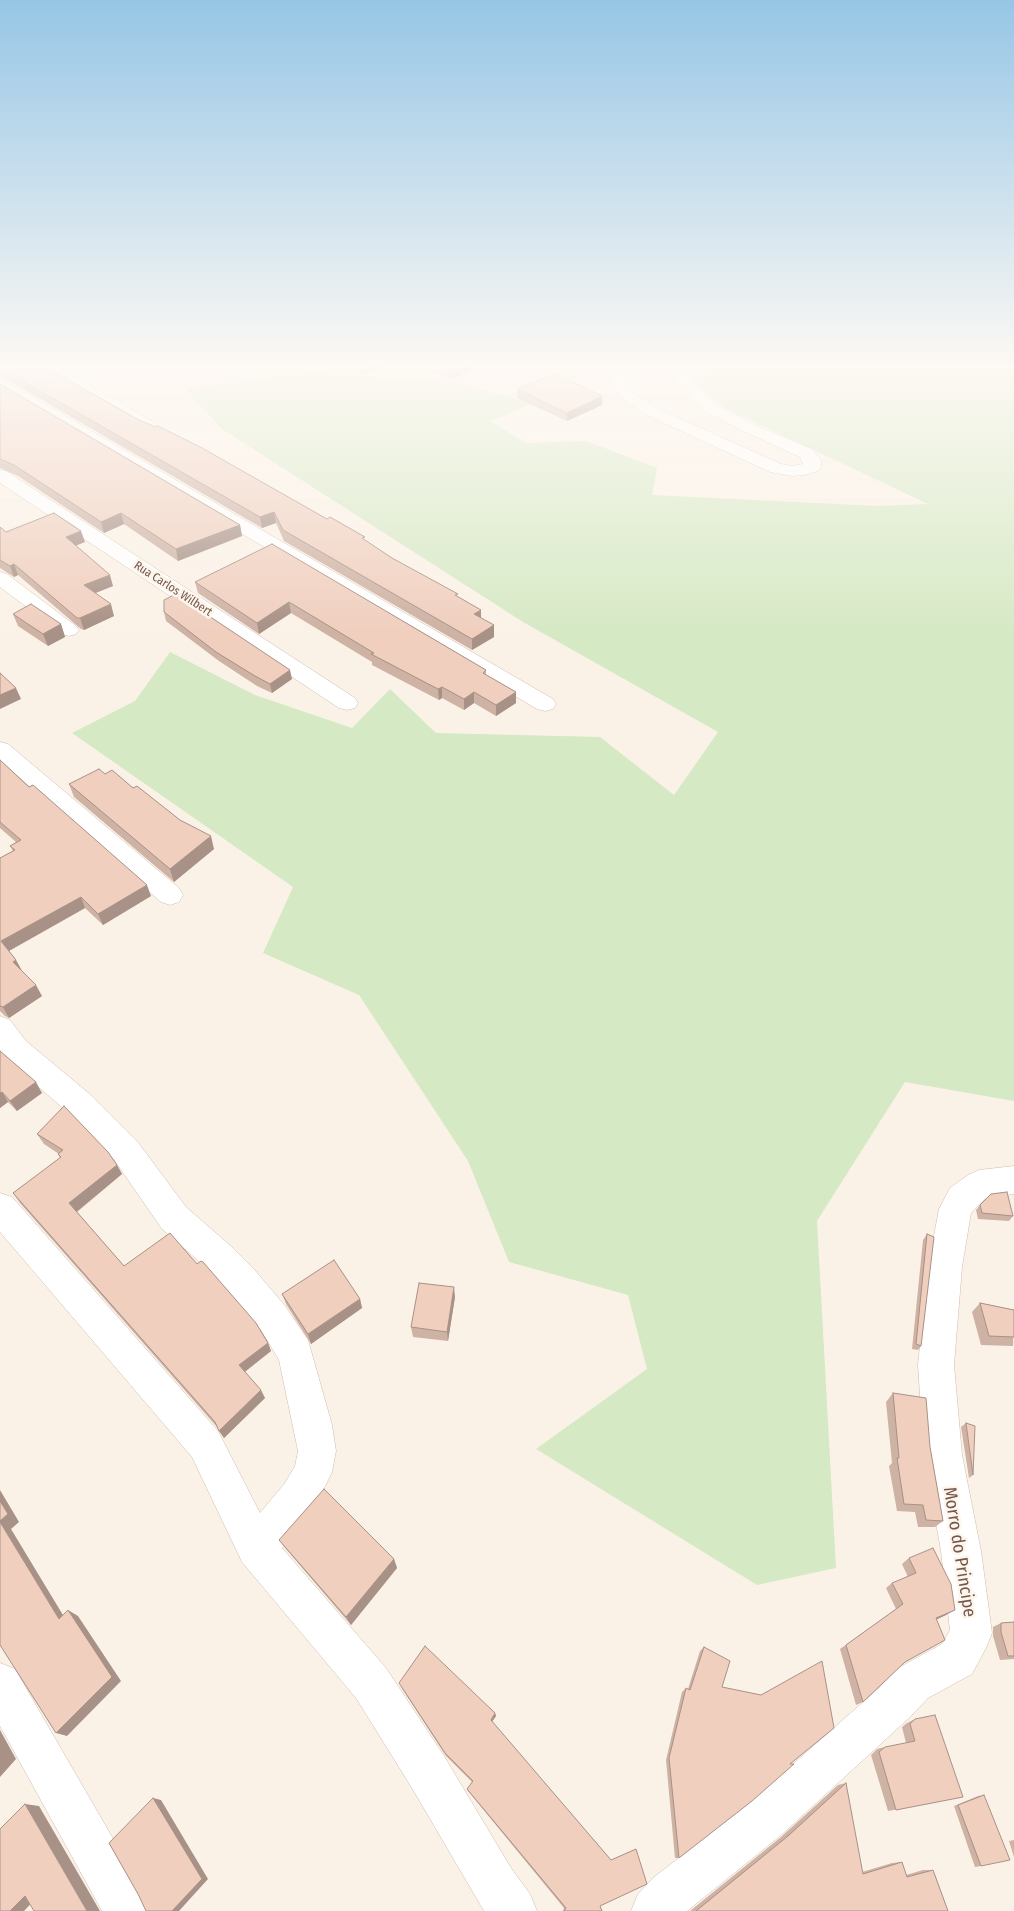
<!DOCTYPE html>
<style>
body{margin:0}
canvas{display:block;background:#fbf2e7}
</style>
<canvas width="1014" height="1911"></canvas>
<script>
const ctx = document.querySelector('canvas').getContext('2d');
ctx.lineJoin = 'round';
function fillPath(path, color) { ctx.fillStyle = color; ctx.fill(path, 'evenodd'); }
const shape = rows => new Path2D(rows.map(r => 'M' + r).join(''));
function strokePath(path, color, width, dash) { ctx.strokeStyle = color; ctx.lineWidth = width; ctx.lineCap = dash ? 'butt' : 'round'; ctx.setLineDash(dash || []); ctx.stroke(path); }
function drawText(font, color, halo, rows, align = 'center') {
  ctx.font = font + ' "Fira Sans Condensed",sans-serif'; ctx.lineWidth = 5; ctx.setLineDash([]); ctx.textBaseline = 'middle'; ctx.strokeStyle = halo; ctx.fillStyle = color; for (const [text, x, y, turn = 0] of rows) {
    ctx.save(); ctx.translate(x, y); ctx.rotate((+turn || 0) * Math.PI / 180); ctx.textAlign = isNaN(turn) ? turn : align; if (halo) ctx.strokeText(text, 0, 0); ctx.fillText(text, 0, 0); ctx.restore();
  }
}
fillPath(shape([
 [91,363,140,363,110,374],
 [730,363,1014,365,1014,1101,905,1082,817,1221,836,1568,757,1585,536,1449,647,1369,628,1295,509,1262,468,1161,359,995,263,953,293,887,72,733,135,701,170,652,255,695,352,728,390,689,436,733,600,737,674,795,718,732,523,622,222,429,185,389,311,372,462,383,533,404,490,421,526,443,586,441,657,468,652,495,878,506,928,504,727,409,696,385,712,369]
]), '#d6e9c5');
const minor = shape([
 [32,363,51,363,155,423,157,426,155,429,143,429,32,363],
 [0,378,553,699,556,704,553,709,545,711,537,709,0,390,0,378],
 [0,470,6,471,355,698,358,703,355,708,347,710,339,708,0,483,0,470],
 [0,572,7,574,76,626,79,630,76,634,69,636,62,634,0,587,0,572],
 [0,742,8,744,179,888,183,895,179,902,170,905,161,902,0,761,0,742],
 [0,1016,10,1020,26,1041,92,1096,137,1141,186,1207,233,1248,253,1268,285,1306,308,1340,332,1425,336,1451,332,1472,313,1511,282,1548,386,1668,444,1756,511,1868,530,1894,537,1911,484,1911,412,1788,356,1698,242,1562,192,1457,0,1232,0,1193,12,1197,218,1431,260,1513,285,1483,295,1466,298,1451,279,1360,261,1330,229,1292,209,1270,162,1229,115,1161,70,1114,6,1059,0,1051,0,1016],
 [1014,1166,1014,1194,986,1198,971,1213,962,1267,954,1365,962,1455,981,1551,992,1633,986,1648,972,1674,928,1698,909,1718,780,1836,687,1911,631,1911,638,1894,653,1878,748,1804,879,1688,898,1668,942,1644,950,1630,941,1551,924,1455,918,1365,928,1267,939,1209,950,1188,968,1175,979,1170,1014,1166],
 [0,1663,15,1669,145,1894,152,1911,102,1911,0,1726,0,1663]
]);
const tertiary = shape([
 [607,363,623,363,622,371,625,383,638,396,661,410,781,464,792,466,803,464,800,457,743,431,705,411,685,395,675,379,675,371,683,363,701,363,691,372,691,379,697,389,717,405,755,425,812,449,821,460,821,467,818,471,804,475,792,476,770,472,649,416,626,402,612,387,606,371,607,363]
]);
strokePath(minor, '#cfbbb0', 1);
strokePath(tertiary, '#cfbbb0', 1);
fillPath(minor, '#fff');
fillPath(tertiary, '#fff');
fillPath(shape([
 [0,363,43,366,139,420,365,541,392,558,481,610,481,618,494,625,494,637,472,650,284,541,276,523,262,528,1,376,0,377],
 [55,363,75,363,62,367],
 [347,363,488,363,452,379,423,368,418,371,394,364,366,374],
 [0,384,240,525,242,536,178,561,124,524,104,533,18,476,0,468],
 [517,389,602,405,567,421,517,398],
 [0,527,6,532,85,542,76,545,113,586,95,593,114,616,84,630,81,629,18,575,14,577,0,568],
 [272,544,486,670,486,675,516,703,496,716,474,703,464,710,442,698,439,700,372,665,372,662,291,613,259,634,198,593,195,582],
 [164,612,292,679,272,693,257,686,219,661,166,621],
 [13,614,61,624,65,637,48,646,18,626],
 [0,760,151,896,103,925,85,908,9,951,16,960,22,971,42,996,9,1018,5,1016,0,1011,0,858,13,851,10,846,16,842,0,828],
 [105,774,133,788,214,849,174,882,74,797,69,784],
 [0,1051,42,1093,17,1111,8,1102,0,1108],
 [37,1134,117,1165,122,1174,77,1212,124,1266,197,1264,268,1343,271,1351,245,1372,265,1398,224,1438,217,1427,20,1203,13,1193,60,1158,58,1154,59,1154,44,1144],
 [980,1205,1013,1216,1009,1221,978,1219,976,1210],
 [927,1234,921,1346,918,1350,912,1349,923,1240],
 [282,1294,360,1299,362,1308,311,1344,286,1304],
 [455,1297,448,1341,413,1337,411,1327],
 [980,1303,1014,1310,1013,1346,981,1345,972,1312],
 [893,1393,930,1447,943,1521,935,1527,918,1527,915,1512,897,1511,889,1466,892,1463,886,1402],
 [966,1423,973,1475,969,1478,961,1427],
 [279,1540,394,1559,397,1568,351,1625,286,1549],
 [909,1558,946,1615,937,1619,904,1662,863,1702,856,1705,840,1649,896,1609,886,1588,892,1583,908,1577,902,1564],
 [1014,1622,1014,1659,1000,1660,993,1636,993,1627,1001,1623],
 [704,1647,722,1687,679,1858,675,1858,666,1760,682,1692,686,1688,688,1689,700,1651],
 [401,1687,495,1713,496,1716,492,1722,611,1860,636,1849,600,1906,602,1911,563,1911,564,1908,468,1791,467,1789,472,1782,446,1756],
 [915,1719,963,1797,888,1811,871,1755,877,1749,885,1747,906,1743,902,1727,907,1723],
 [846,1783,862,1872,892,1863,902,1862,906,1875,923,1870,933,1870,948,1911,690,1911,781,1837,838,1785],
 [984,1795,981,1866,975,1867,954,1806,978,1796],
 [1014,1840,1014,1857,1009,1841]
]), '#ceb2a4');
fillPath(shape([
 [61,363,75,363,62,367],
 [374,363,394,363,394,364,366,374,366,366],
 [418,363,423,363,423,368,418,371],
 [471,363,488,363,452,379,451,371],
 [602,396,602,405,567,421,567,413],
 [274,512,276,523,262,528,260,517],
 [121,513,124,524,104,533,101,522],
 [240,525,242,536,178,561,176,549],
 [81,531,85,542,70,548,66,537],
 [14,564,18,575,14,577,10,566],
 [110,575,113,586,88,596,84,585],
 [289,602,291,613,259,634,257,623],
 [111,604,114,616,84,630,80,618],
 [481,610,481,621,474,614],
 [61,624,65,637,48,646,43,634],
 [494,625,494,637,472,650,472,639],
 [290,670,292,679,272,693,270,684],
 [442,687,442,698,439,700,438,689],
 [16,688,21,699,0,709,0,695],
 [474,692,474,703,464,710,464,699],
 [516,692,516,703,496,716,496,705],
 [211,836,214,849,174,882,170,869],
 [147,885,151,896,103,925,98,914],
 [81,897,85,908,7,952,1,941],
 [16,960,22,971,13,962],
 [36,985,42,996,9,1018,3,1007],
 [36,1082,42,1093,17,1111,10,1101],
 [2,1092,8,1102,0,1108,0,1093],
 [117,1165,122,1174,75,1213,69,1203],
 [454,1287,455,1297,448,1341,447,1332],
 [360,1299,362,1308,311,1344,308,1334],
 [268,1343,271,1351,243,1373,239,1365],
 [261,1390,265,1398,224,1438,219,1431],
 [0,1490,19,1522,11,1529,69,1625,59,1619,0,1522],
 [394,1559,397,1568,351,1625,346,1617],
 [68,1610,78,1616,121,1681,67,1736,56,1733],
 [955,1610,946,1615,929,1623,936,1618],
 [495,1713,496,1716,491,1723,491,1720],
 [0,1730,16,1759,0,1777],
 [153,1798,161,1800,208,1879,179,1911,172,1911],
 [25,1804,39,1806,100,1911,87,1911],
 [39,1895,24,1911,10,1911,25,1896]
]), '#a89186');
const building = shape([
 [0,363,42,363,40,364,139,420,156,427,158,426,202,448,327,519,330,517,365,537,362,538,392,558,458,594,455,595,481,610,474,614,494,625,472,639,283,530,274,512,260,517,0,368,0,363],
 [360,363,374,363,366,366,360,363],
 [430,363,471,363,451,371,430,363],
 [555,374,602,396,567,413,517,389,555,374],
 [0,384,240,525,176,549,121,513,101,522,14,465,0,459,0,384],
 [54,513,81,531,66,537,110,575,84,585,111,604,80,618,77,618,14,564,10,566,0,560,0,527,6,532,54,513],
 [272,544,486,670,483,673,516,692,496,705,474,692,464,699,442,687,438,689,371,654,374,653,289,602,257,623,195,582,272,544],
 [176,594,290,670,270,684,255,676,216,652,164,612,164,600,176,594],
 [31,604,61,624,43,634,13,614,31,604],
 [0,673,16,688,0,695,0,673],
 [0,760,29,787,33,785,147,885,98,914,81,897,1,941,16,960,13,962,36,985,3,1007,0,1006,0,858,15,850,10,846,21,840,0,822,0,760],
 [99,769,105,774,112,770,133,788,137,786,180,820,211,836,170,869,69,784,99,769],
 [0,1051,36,1082,10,1101,2,1092,0,1093,0,1051],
 [64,1106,108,1152,117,1165,69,1203,124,1266,170,1233,197,1264,201,1261,203,1262,256,1323,268,1343,239,1365,261,1390,219,1431,215,1422,13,1193,61,1157,58,1154,63,1150,37,1134,64,1106],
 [1007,1192,1013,1216,982,1213,980,1205,991,1194,1007,1192],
 [927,1234,934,1237,921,1346,916,1344,927,1234],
 [334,1260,360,1299,308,1334,282,1294,334,1260],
 [419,1283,454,1287,447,1332,411,1327,419,1283],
 [980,1303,1014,1310,1014,1337,989,1336,980,1303],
 [893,1393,926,1398,930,1447,943,1521,926,1520,923,1505,904,1504,897,1458,899,1458,893,1393],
 [966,1423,975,1426,973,1475,966,1423],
 [324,1489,394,1559,346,1617,279,1540,324,1489],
 [0,1501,8,1514,0,1521,0,1501],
 [0,1522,59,1619,68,1610,112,1677,56,1733,0,1645,0,1522],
 [933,1548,951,1584,955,1610,936,1618,945,1640,905,1662,863,1702,846,1645,903,1604,892,1583,916,1573,909,1558,933,1548],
 [1014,1622,1014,1656,1008,1656,1001,1632,1001,1623,1014,1622],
 [425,1646,495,1713,491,1720,611,1860,636,1849,647,1884,600,1906,602,1911,564,1911,566,1908,467,1789,473,1781,445,1753,399,1683,425,1646],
 [704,1647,730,1661,722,1687,761,1695,822,1661,834,1728,790,1764,794,1764,752,1801,679,1858,669,1758,686,1688,690,1690,704,1647],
 [935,1715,963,1797,896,1810,879,1752,885,1747,915,1741,910,1724,915,1719,935,1715],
 [846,1783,863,1874,902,1862,907,1877,933,1870,948,1911,696,1911,788,1836,846,1783],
 [984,1795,1010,1860,981,1866,958,1805,984,1795],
 [153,1798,202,1879,172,1911,146,1911,138,1894,109,1843,153,1798],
 [25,1804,87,1911,34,1911,25,1896,10,1911,0,1911,0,1829,25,1804]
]);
fillPath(building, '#f0cfbf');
strokePath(building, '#a89186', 1);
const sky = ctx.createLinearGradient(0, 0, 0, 631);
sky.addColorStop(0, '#96c6e6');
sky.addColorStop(0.58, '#fdf9f4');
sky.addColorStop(1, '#fdf9f400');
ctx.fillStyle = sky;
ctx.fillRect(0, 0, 1014, 631);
drawText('12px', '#74574c', '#fef6ed', [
 ["Rua Carlos Wilbert",173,589,33]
]);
drawText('18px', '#74574c', '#fef6ed', [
 ["Morro do Principe",959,1552,81]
]);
</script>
